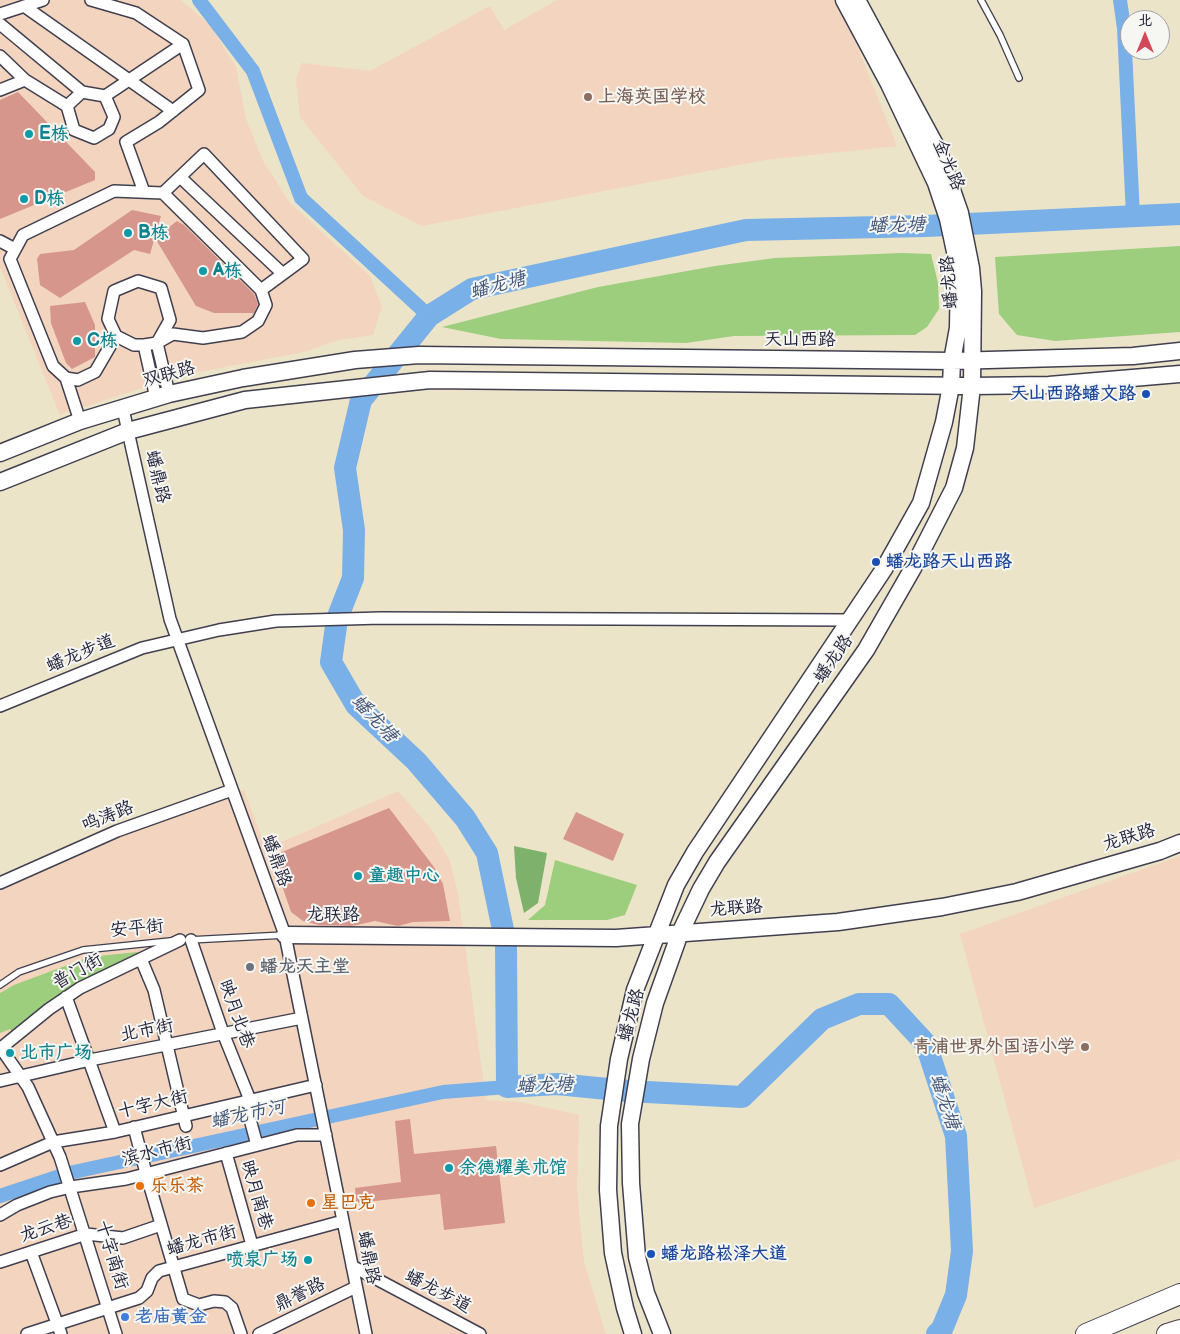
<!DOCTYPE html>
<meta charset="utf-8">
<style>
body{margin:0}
#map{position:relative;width:1180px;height:1334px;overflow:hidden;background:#ece4c8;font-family:"Balsamiq Sans","LXGW WenKai TC",sans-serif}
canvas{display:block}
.north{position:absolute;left:1120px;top:10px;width:50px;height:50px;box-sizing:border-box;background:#f6f6f2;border:1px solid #a1a1a9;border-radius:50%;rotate:0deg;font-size:14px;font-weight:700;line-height:20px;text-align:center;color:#22223b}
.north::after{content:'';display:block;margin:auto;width:18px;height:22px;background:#d1495b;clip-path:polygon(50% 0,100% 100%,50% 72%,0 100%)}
</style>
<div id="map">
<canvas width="1180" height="1334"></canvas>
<div class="north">北</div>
</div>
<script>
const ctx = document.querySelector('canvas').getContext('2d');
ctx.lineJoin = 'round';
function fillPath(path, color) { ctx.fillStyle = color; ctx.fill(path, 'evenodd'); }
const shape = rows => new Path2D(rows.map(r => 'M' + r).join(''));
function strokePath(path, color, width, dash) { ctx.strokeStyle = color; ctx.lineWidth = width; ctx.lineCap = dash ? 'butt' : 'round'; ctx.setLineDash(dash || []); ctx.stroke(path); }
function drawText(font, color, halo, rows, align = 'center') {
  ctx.font = font + ' "Balsamiq Sans","LXGW WenKai TC",sans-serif'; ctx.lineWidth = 4; ctx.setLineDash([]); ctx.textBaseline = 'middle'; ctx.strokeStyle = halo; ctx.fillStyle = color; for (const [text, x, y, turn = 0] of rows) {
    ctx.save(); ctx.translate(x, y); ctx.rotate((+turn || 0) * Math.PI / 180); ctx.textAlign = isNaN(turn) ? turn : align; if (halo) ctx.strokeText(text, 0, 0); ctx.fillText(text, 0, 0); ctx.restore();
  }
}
fillPath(shape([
 [0,0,181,0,210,25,236,67,246,119,263,161,290,203,370,276,382,307,373,335,338,340,304,352,199,372,142,388,60,415,0,267],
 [557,0,834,0,850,28,897,146,765,160,422,226,363,196,300,117,296,78,302,63,370,71,490,6,504,30],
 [244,790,266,849,398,791,432,830,450,861,458,894,486,1100,521,1102,579,1115,577,1190,584,1262,606,1334,0,1334,0,888,116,837],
 [1180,856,1180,1159,1034,1208,960,934]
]), '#f3d4be');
fillPath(shape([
 [1180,246,1180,332,1055,341,1017,335,999,314,995,257],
 [902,253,931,254,938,283,939,309,927,327,915,335,734,336,686,343,501,339,442,327,598,287,715,266,775,258],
 [555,860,637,885,625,915,607,920,528,920,545,905],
 [137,952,140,957,13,1035,10,1029,0,1033,0,993,14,985,89,957]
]), '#9dce7d');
fillPath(shape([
 [514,846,547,853,538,903,524,913,516,878]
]), '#7eb16c');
strokePath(shape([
 [199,0,253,71,301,198,429,316],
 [1120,0,1124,28,1133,216],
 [0,1196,69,1173,443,1092,507,1087]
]), '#79b0e8', 14);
strokePath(shape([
 [937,1334,942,1329,956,1295,962,1251,956,1136,926,1044,889,1004,859,1004,822,1019,742,1097,628,1091,557,1084,507,1087,506,944,487,853,465,818,416,761,356,705,331,662,337,619,353,578,354,530,345,468,361,400,429,316,472,289,746,230,926,226,1180,214]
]), '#79b0e8', 22);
fillPath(shape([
 [18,92,95,172,95,180,0,219,0,100],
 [132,210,161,216,150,254,134,250,60,298,40,285,37,259,40,254,74,250],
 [177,221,184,225,254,294,258,304,254,313,214,313,196,306,155,238],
 [85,302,95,325,95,357,72,369,66,363,51,323,50,306],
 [389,808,434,867,443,884,450,921,413,922,398,926,375,921,352,926,319,925,303,921,291,912,272,856],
 [576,812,624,834,613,861,563,839],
 [410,1119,414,1154,496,1146,505,1223,444,1230,440,1194,356,1203,355,1188,401,1182,395,1121]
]), '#d6968b');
const lane = shape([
 [981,0,1000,35,1019,78],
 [189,940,285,935],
 [0,985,19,972,83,950,170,941]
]);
const street = shape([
 [91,0,136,13,183,44,199,90,159,122,126,142,144,192],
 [24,6,173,111],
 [0,14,43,0],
 [0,24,82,92],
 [0,56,25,80,67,106],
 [0,90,25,80],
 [82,92,105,96,114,117,109,129,94,138,74,130,67,106,82,92],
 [105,96,183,44],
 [180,177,283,274],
 [163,193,204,154,303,259,261,290],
 [0,241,15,249],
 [66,378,78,380,95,372,116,336],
 [156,398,144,345,134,345,116,336,108,319,114,291,138,281,161,288,170,320,157,343,169,394],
 [123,409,170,619,285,935,366,1334],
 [80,421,66,378,53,366,10,259,23,235,114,191,163,193,261,290,266,305,258,321,242,332,203,338,173,334,157,343,144,345],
 [0,706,142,648,219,630,276,621,381,618,849,620],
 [0,883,117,831,232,790],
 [191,940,223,1033,250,1100],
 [141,959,154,990,186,1126],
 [66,997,115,1132],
 [0,1047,28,1087,60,1157,116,1334],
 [1,1048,49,1009,80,988,180,940],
 [0,1081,90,1060,302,1018],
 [245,1101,257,1145],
 [134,1127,146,1173,183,1299,199,1305,214,1301,225,1302,232,1308,241,1334],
 [226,1153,252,1245],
 [0,1165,53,1142,115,1132,316,1085],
 [0,1215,17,1205,50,1192,71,1187,126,1179,297,1135,326,1135],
 [31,1252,61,1334],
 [0,1262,86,1234,123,1238,161,1225],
 [352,1266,480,1334],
 [27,1334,139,1298,147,1291,152,1278,159,1271,343,1221],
 [259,1334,356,1287]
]);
const secondary = shape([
 [0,453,80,421,169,394,243,378,355,360,419,355,952,361,1133,356,1180,351],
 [0,482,128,431,245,400,430,380,972,386,1049,385,1180,374],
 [285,935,616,938,838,922,942,907,1017,892,1160,851,1180,843],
 [633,1334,625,1308,613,1253,608,1190,609,1126,619,1059,635,990,676,885,695,852,884,569,921,503,944,422,951,386,952,361,958,328,959,270,948,219,936,183,889,84,844,0],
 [662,1334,646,1293,637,1257,631,1183,630,1124,641,1059,655,1003,680,933,701,889,717,862,866,650,913,568,954,488,965,448,972,386,973,291,971,268,960,213,938,150,857,0]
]);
const highway = shape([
 [1086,1334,1180,1294],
 [1167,1334,1180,1330]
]);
strokePath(lane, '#403f50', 8);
strokePath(street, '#403f50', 14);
strokePath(secondary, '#403f50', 19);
strokePath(highway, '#403f50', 22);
strokePath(lane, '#fff', 5.5);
strokePath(street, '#fff', 11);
strokePath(secondary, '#fff', 16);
strokePath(highway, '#fff', 20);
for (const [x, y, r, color] of [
 [588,97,5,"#8d6e63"],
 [29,134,5,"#0f9aa8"],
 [24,199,5,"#0f9aa8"],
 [128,233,5,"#0f9aa8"],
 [203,271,5,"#0f9aa8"],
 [77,341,5,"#0f9aa8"],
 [1146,394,5,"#1a4fb4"],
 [876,562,5,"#1a4fb4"],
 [358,876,5,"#0f9aa8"],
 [250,967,5,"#6b7280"],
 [1085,1047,5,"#8d6e63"],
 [10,1053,5,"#0f9aa8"],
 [449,1168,5,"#0f9aa8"],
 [140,1186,5,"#e8710a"],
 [311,1203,5,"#e8710a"],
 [651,1254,5,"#1a4fb4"],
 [308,1260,5,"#0f9aa8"],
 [125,1317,5,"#3f7fe0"]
]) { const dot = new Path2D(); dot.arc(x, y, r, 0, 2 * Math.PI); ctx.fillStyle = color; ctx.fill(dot); strokePath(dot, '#f6f6f2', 2); }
drawText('bold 18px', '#785e54', '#f6f6f2', [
 ["上海英国学校",598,97],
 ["青浦世界外国语小学",1075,1047,"right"]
], 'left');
drawText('bold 18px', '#0d838f', '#f6f6f2', [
 ["E栋",39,134],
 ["D栋",34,199],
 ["B栋",138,233],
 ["A栋",213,271],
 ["C栋",87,341],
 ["童趣中心",368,876],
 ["北市广场",20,1053],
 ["余德耀美术馆",459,1168],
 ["喷泉广场",298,1260,"right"]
], 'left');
drawText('18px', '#22223b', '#f6f6f2', [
 ["金光路",948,165,67],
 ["蟠龙路",950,282,-95],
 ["天山西路",800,340],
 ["双联路",169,375,-15],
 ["蟠鼎路",157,477,77],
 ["蟠龙步道",81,654,-22],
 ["蟠龙路",834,659,-55],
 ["鸣涛路",108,817,-22],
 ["龙联路",1129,838,-17],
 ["蟠鼎路",276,861,70],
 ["龙联路",736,909,-4],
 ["龙联路",333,915],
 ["安平街",137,929,-5],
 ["普门街",78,972,-29],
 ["映月北巷",236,1014,70],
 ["蟠龙路",632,1015,-74],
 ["北市街",147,1031,-11],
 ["十字大街",153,1105,-13],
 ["滨水市街",157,1152,-14],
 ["映月南巷",256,1195,74],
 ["龙云巷",46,1229,-18],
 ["蟠龙市街",202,1241,-15],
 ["十字南街",111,1255,73],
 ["蟠鼎路",368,1258,79],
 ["蟠龙步道",438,1292,28],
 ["鼎誉路",300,1295,-26]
]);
drawText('bold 18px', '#164399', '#f6f6f2', [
 ["天山西路蟠文路",1136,394,"right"],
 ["蟠龙路天山西路",886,562],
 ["蟠龙路崧泽大道",661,1254]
], 'left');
drawText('bold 18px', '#5b616d', '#f6f6f2', [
 ["蟠龙天主堂",260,967]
], 'left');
drawText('bold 18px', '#c56008', '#f6f6f2', [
 ["乐乐茶",150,1186],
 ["星巴克",321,1203]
], 'left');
drawText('bold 18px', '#366cbe', '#f6f6f2', [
 ["老庙黄金",135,1317]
], 'left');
drawText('italic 19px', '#405478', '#f6f6f2', [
 ["蟠龙塘",897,226,-1],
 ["蟠龙塘",498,286,-15],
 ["蟠龙塘",374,719,47],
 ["蟠龙塘",545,1086,-1],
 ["蟠龙塘",944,1102,72],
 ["蟠龙市河",248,1115,-12]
]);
</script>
